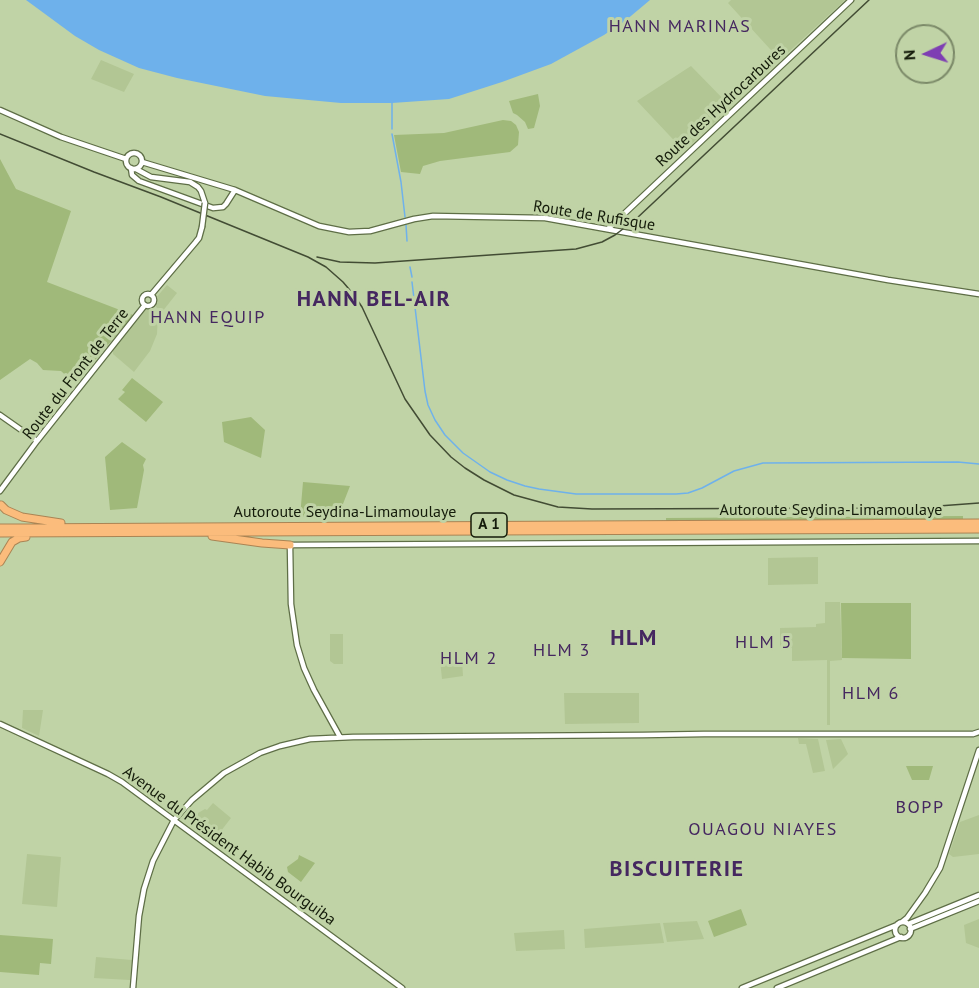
<!DOCTYPE html>
<meta charset="utf-8">
<style>
body{margin:0}
#map{position:relative;width:979px;height:988px;overflow:hidden;background:#c0d3a6;font-family:"PT Sans",sans-serif}
canvas{display:block}
.north{position:absolute;left:895px;top:24px;width:60px;height:60px;box-sizing:border-box;background:#c0d3a6;border:2px solid #7b8968;border-radius:50%;rotate:266deg;font-size:16px;font-weight:700;line-height:24px;text-align:center;color:#141b0a}
.north::after{content:'';display:block;margin:auto;width:21px;height:27px;background:#7e3eb3;clip-path:polygon(50% 0,100% 100%,50% 72%,0 100%)}
</style>
<div id="map">
<canvas width="979" height="988"></canvas>
<div class="north">N</div>
</div>
<script>
const ctx = document.querySelector('canvas').getContext('2d');
ctx.lineJoin = 'round';
function fillPath(path, color) { ctx.fillStyle = color; ctx.fill(path, 'evenodd'); }
const shape = rows => new Path2D(rows.map(r => 'M' + r).join(''));
function strokePath(path, color, width, dash) { ctx.strokeStyle = color; ctx.lineWidth = width; ctx.lineCap = dash ? 'butt' : 'round'; ctx.setLineDash(dash || []); ctx.stroke(path); }
function drawText(font, color, halo, rows, align = 'center') {
  ctx.font = font + ' "PT Sans",sans-serif'; ctx.lineWidth = 6; ctx.setLineDash([]); ctx.textBaseline = 'middle'; ctx.strokeStyle = halo; ctx.fillStyle = color; for (const [text, x, y, turn = 0] of rows) {
    ctx.save(); ctx.translate(x, y); ctx.rotate((+turn || 0) * Math.PI / 180); ctx.textAlign = isNaN(turn) ? turn : align; if (halo) ctx.strokeText(text, 0, 0); ctx.fillText(text, 0, 0); ctx.restore();
  }
}
fillPath(shape([
 [731,0,845,0,780,60,728,3],
 [101,60,134,74,124,92,91,79],
 [691,66,731,107,684,151,637,101],
 [167,285,177,293,162,312,156,307,155,299],
 [147,309,153,313,158,314,157,334,150,351,134,372,113,354,113,350,144,310],
 [818,557,818,584,768,585,768,558],
 [825,602,840,602,842,660,830,661,830,725,827,725,827,660,792,661,792,648,780,648,780,628,816,627,816,624,825,623],
 [330,634,343,634,343,664,334,664,330,661],
 [440,660,462,660,463,676,442,679],
 [564,693,639,693,639,723,565,724],
 [23,710,43,710,39,736,22,728],
 [798,738,818,739,825,771,813,773,806,744,799,744],
 [841,739,848,754,833,769,826,740],
 [213,803,231,818,214,840,194,825,198,813,205,809,207,810],
 [979,815,979,854,953,857,949,854,960,822],
 [27,854,61,857,57,907,22,904],
 [979,919,979,948,966,943,964,925],
 [697,921,704,939,667,942,663,923],
 [660,923,664,943,585,948,584,929],
 [564,930,565,949,516,951,514,933],
 [96,957,132,960,130,980,94,978]
]), '#b2c694');
fillPath(shape([
 [538,94,540,106,534,128,528,129,525,122,517,115,513,113,509,101],
 [503,120,511,121,516,125,519,132,518,145,510,152,440,161,423,166,420,174,401,172,394,135,444,133],
 [0,159,16,189,71,211,47,282,133,315,75,384,61,371,43,370,37,363,30,359,0,380],
 [132,378,163,402,146,422,118,399,125,392,122,390],
 [251,417,265,430,261,458,224,442,222,422],
 [122,442,146,459,143,465,144,470,137,508,110,510,105,457],
 [303,482,350,486,341,509,342,517,300,517],
 [963,516,963,519,666,522,666,518],
 [841,603,911,603,911,659,842,658],
 [906,766,933,766,929,780,912,780],
 [299,855,315,863,301,882,288,872,287,867,298,859],
 [741,909,747,925,714,937,708,921],
 [0,935,53,939,51,964,40,963,39,975,0,972]
]), '#a0b97a');
fillPath(shape([
 [26,0,650,0,625,21,604,35,551,64,502,82,449,99,392,103,341,103,265,96,177,78,139,68,99,50,75,36]
]), '#6eb1eb');
strokePath(shape([
 [392,103,392,129],
 [392,134,401,182,405,217],
 [406,225,407,241],
 [410,267,412,277],
 [412,282,425,391,428,405,435,420,445,435,463,453,490,472,507,480,525,486,539,489,576,494,676,494,688,493,702,488,734,471,763,463,958,462,979,464]
]), '#6eb1eb', 1.5);
const secondary = shape([
 [0,110,61,137,126,159],
 '126 161a8 8 0 1 1 16 0a8 8 0 1 1-16 0Z',
 [142,162,235,190,319,226,349,232,370,231,414,219,433,216,545,218,888,280,979,294],
 [131,168,132,175,139,181,213,208,223,207,226,204,235,190],
 [136,169,151,177,190,182,198,187,201,191,205,203],
 [608,229,851,0],
 '142 300a6 6 0 1 1 12 0a6 6 0 1 1-12 0Z',
 [151,295,195,243,199,238,202,227],
 [0,415,37,441],
 [0,491,37,441,145,305],
 [0,724,108,774,122,782,402,988],
 [340,737,314,690,304,668,297,645,291,604,290,545,979,541],
 [902,922,907,918,925,893,940,868,979,750],
 '895 930a8 8 0 1 1 16 0a8 8 0 1 1-16 0Z',
 [908,924,979,895],
 [910,929,979,901],
 [133,988,139,916,144,889,153,861,174,820,192,800,224,773,260,753,280,746,310,739,353,737,643,735,704,734,973,734,979,732],
 [742,988,897,925],
 [777,988,901,937]
]);
const highway = shape([
 [1,505,6,510,22,517,61,523],
 [0,528,979,523],
 [0,533,979,529],
 [212,536,262,543,290,545],
 [0,562,12,542,19,538,26,537]
]);
strokePath(secondary, '#5e6e46', 7);
strokePath(highway, '#aa8454', 9);
strokePath(secondary, '#fff', 4.5);
strokePath(highway, '#fbbc7c', 7);
strokePath(shape([
 [0,134,94,172,161,197,308,257,326,267,343,282,354,295,362,307,405,399,430,435,451,457,465,468,484,480,514,495,558,507,592,509,886,508,925,507,979,503],
 [317,257,340,262,375,263,576,249,602,242,615,235,636,219,869,0]
]), '#424c34', 1.5);
const secondaryBridge = shape([
 [202,227,205,203]
]);
strokePath(secondaryBridge, '#5e6e46', 7, []);
strokePath(secondaryBridge, '#fff', 4.5);
for (const [x, y, w] of [
 [489,525,36]
]) { const box = new Path2D(); box.roundRect(x - w / 2, y - 12, w, 24, 4.5); ctx.fillStyle = '#c0d3a6'; ctx.fill(box); strokePath(box, '#141b0a', 1.5); }
drawText('bold 15px', '#141b0a', null, [
 ["A 1",489,525]
]);
drawText('16px', '#141b0a', '#c0d3a6', [
 ["Route des Hydrocarbures",721,106,-43],
 ["Route de Rufisque",594,216,9],
 ["Route du Front de Terre",76,374,-52],
 ["Autoroute Seydina-Limamoulaye",831,510],
 ["Autoroute Seydina-Limamoulaye",345,512],
 ["Avenue du Président Habib Bourguiba",229,846,36]
]);
ctx.letterSpacing = '1.5px';
drawText('18px', '#452760', '#c0d3a6', [
 ["HANN MARINAS",680,27],
 ["HANN EQUIP",208,318],
 ["HLM 5",764,643],
 ["HLM 3",562,651],
 ["HLM 2",469,659],
 ["HLM 6",871,694],
 ["BOPP",920,808],
 ["OUAGOU NIAYES",763,830]
]);
ctx.letterSpacing = '0px';
ctx.letterSpacing = '1.5px';
drawText('bold 22px', '#452760', '#c0d3a6', [
 ["HANN BEL-AIR",374,300],
 ["HLM",634,639],
 ["BISCUITERIE",677,870]
]);
ctx.letterSpacing = '0px';
</script>
